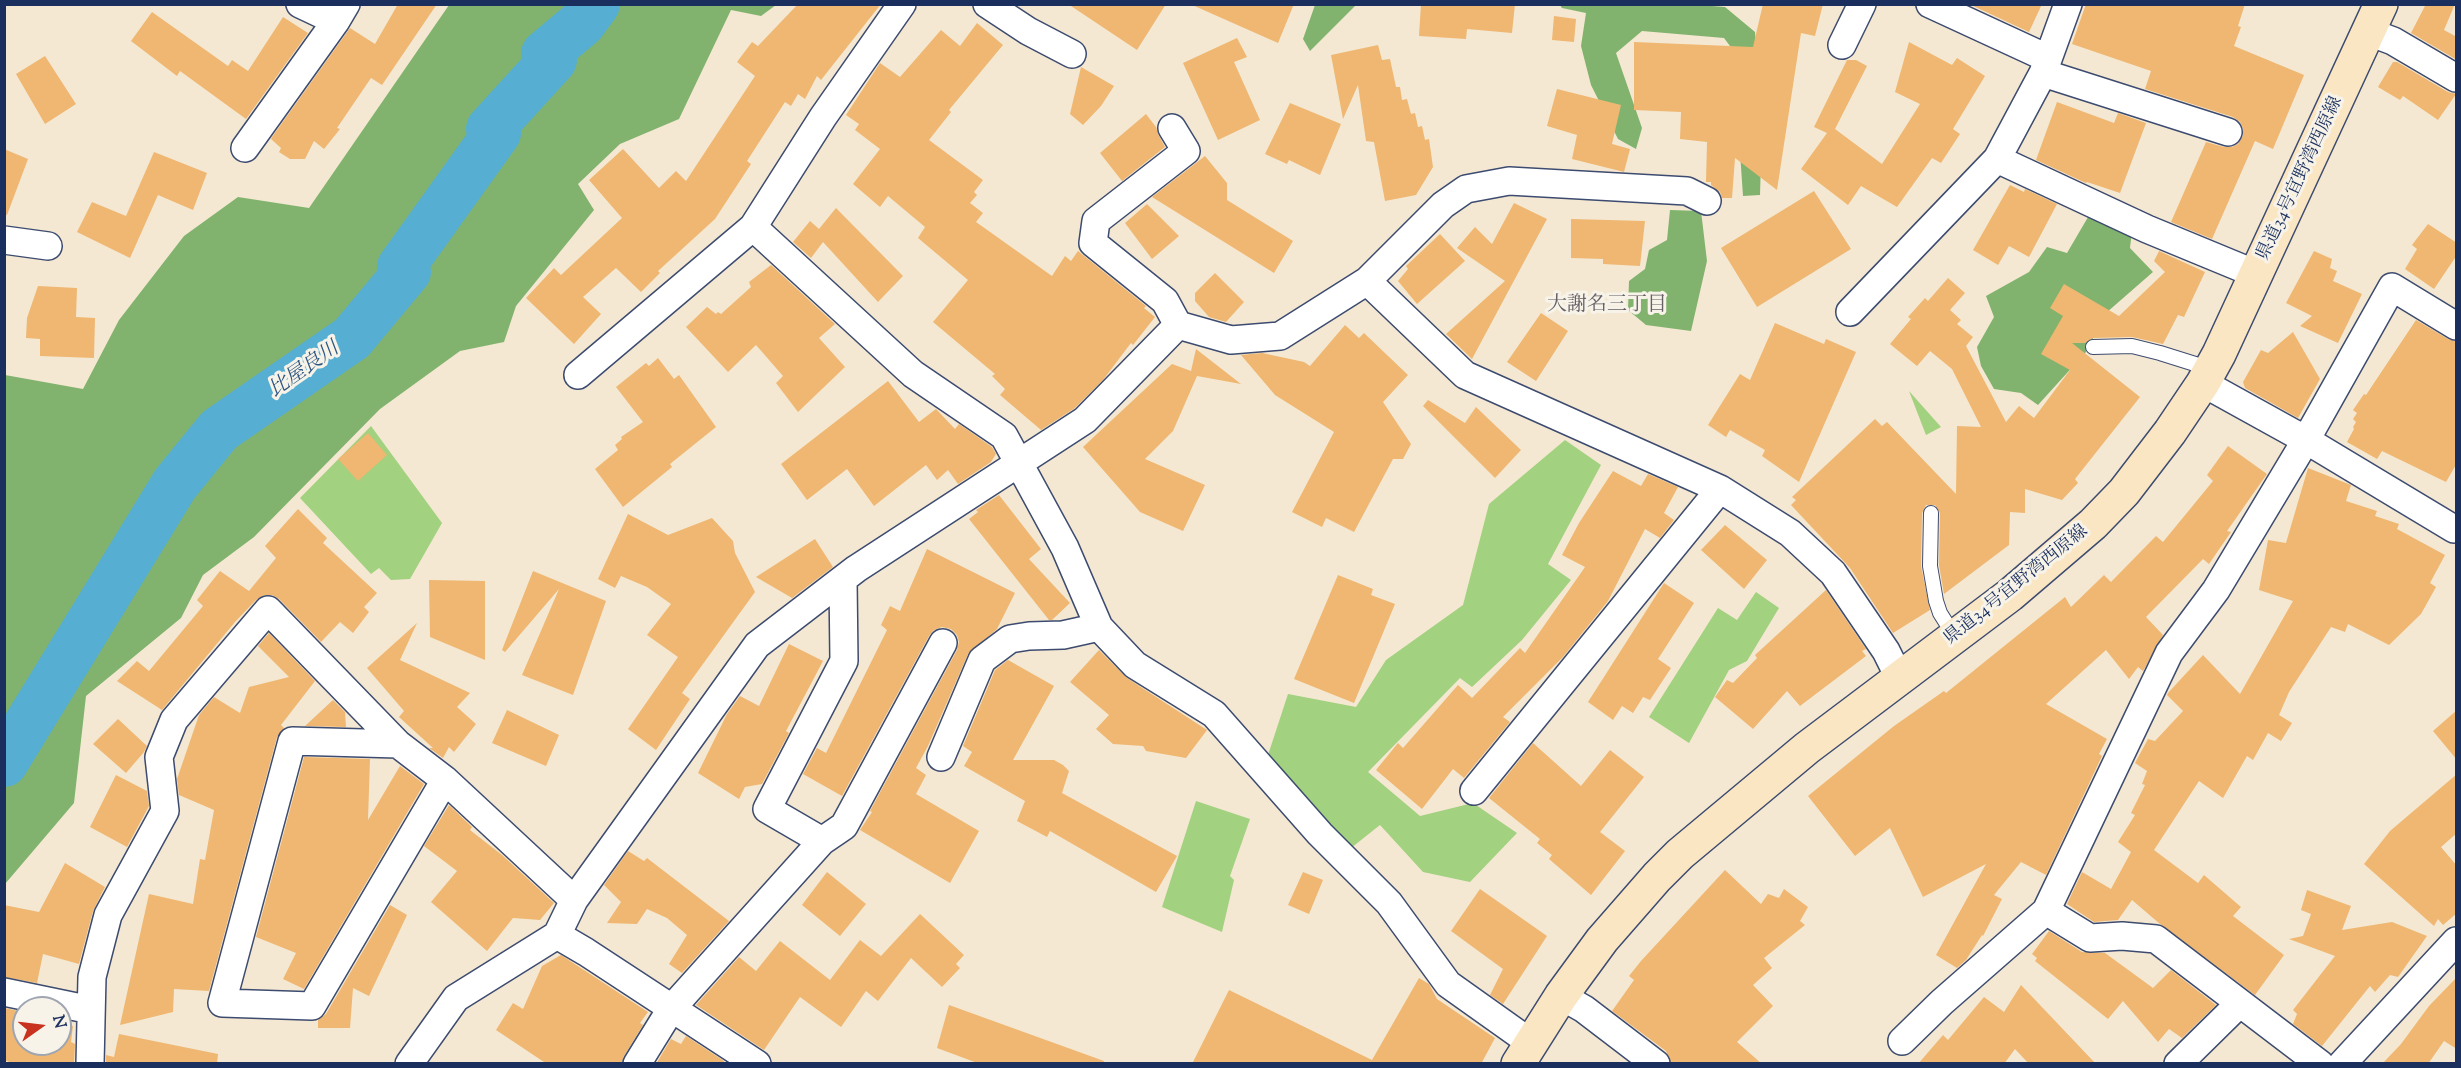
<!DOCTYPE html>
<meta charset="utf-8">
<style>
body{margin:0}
#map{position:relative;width:2461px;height:1068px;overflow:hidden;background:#f4e8d2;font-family:"Sorts Mill Goudy",serif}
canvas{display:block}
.frame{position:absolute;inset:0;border:6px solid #1b2f5e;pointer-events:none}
.north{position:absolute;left:12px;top:996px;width:60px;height:60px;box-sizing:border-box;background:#f7f3e8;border:2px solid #9fa5b1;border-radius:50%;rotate:76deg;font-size:16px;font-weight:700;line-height:24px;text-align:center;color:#1b2f5e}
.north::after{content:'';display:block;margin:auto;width:21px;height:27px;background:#c8321e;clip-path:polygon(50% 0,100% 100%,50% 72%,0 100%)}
</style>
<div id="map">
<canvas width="2461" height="1068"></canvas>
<div class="frame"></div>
<div class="north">N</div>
</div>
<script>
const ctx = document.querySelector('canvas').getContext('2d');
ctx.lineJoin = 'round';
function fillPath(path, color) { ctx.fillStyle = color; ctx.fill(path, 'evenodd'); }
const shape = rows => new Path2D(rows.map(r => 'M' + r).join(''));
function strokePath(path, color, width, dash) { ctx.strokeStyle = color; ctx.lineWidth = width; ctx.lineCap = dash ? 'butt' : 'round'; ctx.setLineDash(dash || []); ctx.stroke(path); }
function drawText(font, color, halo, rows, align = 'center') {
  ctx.font = font + ' "Sorts Mill Goudy","Noto Serif JP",serif'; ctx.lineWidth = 6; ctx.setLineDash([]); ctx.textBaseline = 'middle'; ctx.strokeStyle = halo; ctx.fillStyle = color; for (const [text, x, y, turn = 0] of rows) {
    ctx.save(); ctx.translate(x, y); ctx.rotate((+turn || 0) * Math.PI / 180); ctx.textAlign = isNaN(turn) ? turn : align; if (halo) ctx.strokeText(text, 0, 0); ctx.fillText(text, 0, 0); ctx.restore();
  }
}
fillPath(shape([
 [1909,391,1941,427,1926,435],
 [371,426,442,523,410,579,391,580,379,568,371,574,300,498],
 [1565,440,1601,465,1548,564,1571,580,1522,640,1472,687,1460,678,1368,772,1420,816,1473,803,1517,833,1470,882,1423,872,1380,825,1351,848,1268,755,1288,694,1356,707,1386,660,1463,605,1489,504],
 [1756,592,1779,608,1747,661,1729,670,1689,743,1649,717,1718,608,1737,620],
 [1196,801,1250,819,1230,876,1234,880,1222,932,1162,907]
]), '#a2d17f');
fillPath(shape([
 [1687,4,1725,7,1755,32,1762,125,1760,195,1743,196,1733,50,1724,38,1642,31,1616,53,1642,128,1636,149,1618,139,1591,85,1581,46,1586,13,1562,8,1560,5],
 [449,5,776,5,761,16,731,10,679,119,620,144,578,184,594,210,516,306,504,342,460,351,380,409,254,537,203,575,181,618,86,696,74,803,5,884,5,375,83,389,119,320,184,236,238,197,309,208],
 [1315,5,1356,5,1310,51,1303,39],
 [1670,210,1701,211,1707,261,1691,331,1646,325,1628,310,1629,281,1645,269,1649,250,1667,240],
 [2091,212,2132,231,2130,248,2153,272,2106,313,2086,352,2038,405,2021,393,1994,389,1981,366,1977,347,1994,317,1986,296,2029,272,2047,247,2067,253]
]), '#81b36e');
strokePath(shape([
 [4,763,175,484,219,430,352,338,407,272,401,267,497,133,490,129,553,60,545,54,582,23,596,4]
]), '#56aed3', 48);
fillPath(shape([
 [398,4,437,4,382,85,371,78,337,128,340,129,324,149,314,141,305,159,290,159,279,152,281,148,271,139,272,137,350,28,375,44],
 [798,4,881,4,821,80,817,76,805,99,798,94,791,106,785,102,747,161,751,164,715,219,658,271,660,273,641,292,616,268,583,297,601,314,574,344,526,298,554,268,561,275,622,218,589,180,623,149,659,188,676,171,686,181,755,76,737,62,752,42,758,46],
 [1068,4,1166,4,1137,50],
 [1190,4,1294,4,1278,43],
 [1421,4,1515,4,1512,33,1467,29,1466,39,1419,36],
 [1763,4,1823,4,1815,36,1801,33,1777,190,1735,158,1732,198,1722,198,1720,192,1711,185,1711,182,1706,182,1707,142,1680,139,1681,112,1634,110,1634,42,1753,47],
 [1969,4,2042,4,2029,32],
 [2086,4,2245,4,2238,26,2241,27,2234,46,2304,75,2273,149,2255,141,2212,239,2171,222,2206,142,2224,147,2232,147,2238,144,2243,136,2243,128,2240,122,2233,117,2145,89,2151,71,2072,44],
 [2426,4,2455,4,2444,30,2457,37,2457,60,2411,33],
 [152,12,228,66,232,60,248,71,283,17,308,33,246,119,180,71,177,76,131,41],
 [1554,16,1576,19,1574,42,1552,40],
 [977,23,1003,45,949,110,951,112,929,140,983,180,974,192,977,195,970,203,983,213,976,222,1052,276,1065,256,1071,261,1078,251,1146,306,1144,308,1155,317,1133,345,1131,343,1103,380,1075,408,1041,430,1000,395,1005,389,992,376,995,374,933,322,968,280,918,238,925,227,888,196,880,207,853,184,880,149,855,130,859,124,846,115,880,63,900,77,941,30,960,46],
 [1237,38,1247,57,1234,62,1260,120,1218,140,1183,63],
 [1909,42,1952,65,1957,58,1985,76,1953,129,1960,134,1941,163,1932,158,1897,207,1861,186,1848,205,1801,169,1827,133,1814,127,1847,60,1856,60,1867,66,1835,129,1882,164,1920,104,1895,92],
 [1378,45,1382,60,1390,59,1396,87,1400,87,1402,100,1407,99,1411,114,1415,113,1418,127,1422,126,1425,140,1429,139,1433,167,1416,195,1385,201,1374,142,1366,141,1358,85,1343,119,1331,55],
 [45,56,76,104,45,124,16,74],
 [2393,62,2397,62,2448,92,2456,94,2438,120,2403,96,2400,100,2378,87],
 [1081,67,1114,86,1101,106,1083,125,1070,114],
 [1557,89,1621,105,1612,144,1630,149,1624,172,1572,159,1577,135,1547,126],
 [2057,102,2114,123,2118,113,2146,123,2120,193,2087,182,2086,183,2036,160],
 [1290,103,1341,124,1320,175,1289,160,1287,164,1265,154],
 [1146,114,1156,127,1159,136,1165,147,1122,181,1100,153],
 [4,149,28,159,7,215,4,214],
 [154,152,207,173,193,210,158,195,130,258,77,232,92,202,126,216],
 [1205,156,1227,183,1227,200,1293,241,1274,273,1152,197],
 [2010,185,2024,192,2025,189,2057,204,2029,257,2009,246,1998,265,1973,250],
 [1814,191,1851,249,1757,307,1721,248],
 [1514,203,1547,219,1472,359,1446,334,1505,281,1457,248,1475,227,1492,244],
 [1147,204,1179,236,1152,259,1125,223],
 [836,208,903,276,878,302,823,242,811,258,793,242,810,221,819,229],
 [1571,219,1645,221,1640,266,1603,264,1603,259,1571,258],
 [2428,224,2457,243,2457,255,2434,289,2405,269,2417,249,2412,245],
 [1440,234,1465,261,1417,304,1398,281,1408,269,1406,266],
 [2159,251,2205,272,2184,317,2178,315,2163,344,2132,337,2093,338,2085,343,2072,343,2140,397,2075,479,2078,483,2062,500,2025,489,2025,513,2010,512,2009,545,1944,594,1939,565,1940,513,1935,505,1926,505,1922,513,1921,566,1930,610,1893,633,1850,568,1791,505,1796,500,1792,497,1875,419,1882,426,1887,422,1956,494,1957,426,1981,427,1952,369,1930,351,1917,366,1890,344,1911,319,1908,317,1925,298,1928,301,1948,278,1965,293,1950,310,1961,320,1957,324,1973,337,1966,346,2006,422,2019,406,2034,418,2070,370,2041,354,2063,316,2050,308,2064,284,2119,316,2165,272,2154,261],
 [2314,251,2332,259,2330,268,2337,271,2333,281,2362,294,2338,343,2300,326,2312,316,2286,303],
 [771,265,835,324,819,338,845,367,798,412,776,383,783,376,756,345,728,372,686,327,707,307,716,314,718,312,721,314,751,287,749,282],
 [1215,273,1244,302,1226,322,1209,317,1195,301,1195,293],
 [38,286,77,288,76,317,95,318,94,358,40,356,40,339,26,338,27,318],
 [1541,313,1568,331,1536,381,1507,362],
 [2416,320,2448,339,2457,342,2457,463,2446,482,2382,451,2377,459,2347,442,2354,429,2353,427,2356,422,2353,419,2357,413,2353,410,2364,394,2366,395],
 [1775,323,1824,344,1826,339,1856,352,1799,482,1762,456,1765,450,1730,430,1726,437,1708,425,1740,374,1750,380],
 [1345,325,1359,338,1364,333,1408,375,1383,402,1411,444,1403,459,1393,459,1354,532,1326,518,1322,527,1292,512,1334,432,1275,395,1241,355,1262,353,1304,362,1310,366],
 [2293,332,2320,379,2298,418,2245,388,2243,382,2261,350,2268,353],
 [1196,349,1241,384,1197,376,1173,431,1145,459,1205,485,1183,531,1140,512,1083,447,1172,364,1191,371],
 [658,358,674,379,679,375,716,427,670,464,672,467,623,507,595,469,618,450,615,445,622,439,621,437,643,422,616,387,646,363,649,366],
 [888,381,919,422,936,409,955,429,959,424,992,447,996,454,991,462,958,484,948,470,937,480,926,465,874,506,847,469,807,500,781,464],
 [1428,400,1465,423,1476,407,1521,450,1495,478,1423,406],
 [368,433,387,455,358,481,338,459],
 [2228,446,2267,474,2227,531,2231,532,2209,564,2203,559,2146,617,2163,635,2143,671,2138,667,2129,679,2106,650,2046,704,2107,739,2099,754,2102,756,2046,875,2021,862,1994,895,2002,899,1983,936,1982,935,1966,960,1957,968,1936,955,1986,864,1923,897,1890,828,1855,856,1808,796,1894,726,1944,691,1946,693,2065,597,2071,607,2104,575,2111,582,2156,536,2163,542,2213,481,2207,475],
 [2308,468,2351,485,2346,501,2377,511,2375,516,2399,524,2397,529,2445,555,2430,583,2436,587,2421,614,2389,645,2348,624,2345,632,2331,627,2289,692,2279,715,2292,723,2281,741,2268,733,2253,760,2247,756,2223,798,2199,781,2154,850,2198,883,2204,875,2241,907,2233,916,2284,955,2255,995,2160,924,2132,900,2118,920,2094,922,2067,904,2082,872,2111,889,2131,852,2118,842,2135,815,2131,813,2145,785,2142,784,2147,771,2135,763,2148,739,2155,741,2183,711,2167,695,2168,693,2203,655,2240,694,2293,601,2259,590,2268,540,2286,543],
 [1613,471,1641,486,1648,474,1678,487,1664,513,1674,520,1660,538,1645,529,1608,601,1563,657,1503,717,1510,722,1464,778,1453,769,1422,809,1376,770,1398,743,1403,748,1458,685,1472,698,1520,648,1525,653,1585,567,1562,555,1579,523],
 [999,495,1041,549,1029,559,1070,603,1052,620,1049,620,969,519,978,512,976,510],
 [298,509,327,538,323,543,377,593,364,607,369,612,353,633,340,622,321,642,279,599,272,595,264,595,256,600,235,622,162,710,117,681,137,661,149,671,203,606,197,600,220,571,249,591,276,558,265,546],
 [628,514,668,535,712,518,733,541,735,553,755,592,682,693,690,699,656,750,628,729,678,657,647,635,671,604,647,587,621,576,615,588,598,579],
 [1725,525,1767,560,1744,589,1701,550],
 [815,539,833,567,792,598,756,577],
 [927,549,1015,593,997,629,968,654,928,746,916,768,926,775,916,794,979,831,950,883,860,830,872,812,870,811,957,650,959,642,957,635,951,629,942,627,934,630,929,636,842,796,803,774,817,748,826,753,887,630,881,625,890,606,900,611],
 [533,571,606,601,573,695,522,675,559,589,505,652,502,650],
 [1338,575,1373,589,1371,595,1395,604,1354,703,1294,679],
 [429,580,485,581,485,660,430,637],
 [1664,583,1694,603,1658,659,1671,668,1650,700,1643,697,1633,713,1622,706,1613,720,1588,702],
 [1826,590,1866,649,1862,651,1866,656,1800,706,1787,691,1753,729,1715,697,1727,680,1733,683,1757,658,1755,655],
 [417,623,400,660,470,693,457,707,476,724,454,752,449,747,443,758,429,748,433,748,399,717,404,711,367,668],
 [269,633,315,681,281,725,284,728,277,737,209,991,174,989,173,1012,120,1025,149,894,193,904,200,859,205,860,214,810,179,795,177,779,199,715,214,697,240,713,249,687,289,677,258,646],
 [789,644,823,661,786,731,789,733,762,784,745,787,739,799,698,773,727,714,740,696,759,706],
 [1099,650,1127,678,1207,730,1186,758,1146,751,1143,746,1113,744,1096,729,1109,715,1070,682],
 [1008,660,1054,686,1013,760,1054,760,1063,765,1069,771,1062,793,1177,856,1156,892,1050,831,1047,837,1017,821,1025,801,964,766,972,752,963,746,995,670],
 [333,700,345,712,346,727,305,726],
 [507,710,559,735,546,766,492,743],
 [2457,710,2457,760,2433,731],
 [118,719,147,746,144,752,126,773,93,744],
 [1533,743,1581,786,1610,750,1644,777,1600,832,1625,851,1591,895,1549,859,1552,855,1537,843,1540,839,1489,798],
 [304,757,370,759,368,820,400,766,424,784,304,989,283,979,296,953,256,937],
 [2457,774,2457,833,2441,847,2457,866,2457,913,2443,925,2438,919,2434,926,2364,864,2390,831],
 [116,775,147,791,149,806,127,847,90,827],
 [449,805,472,827,470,830,502,855,554,903,540,920,513,918,487,951,431,902,457,871,424,846],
 [628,851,644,861,647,858,729,921,682,973,669,964,687,935,667,918,647,909,637,924,607,923,621,902,604,885],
 [65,863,105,887,93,911,79,964,43,954,37,983,4,977,4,905,39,912],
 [1725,870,1761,904,1768,894,1779,898,1784,889,1808,907,1800,921,1805,925,1764,958,1772,968,1753,985,1773,1006,1737,1042,1762,1064,1671,1064,1666,1051,1612,1011,1634,980,1629,976,1641,961],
 [827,872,866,904,840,936,802,905],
 [1303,872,1323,880,1309,914,1288,905],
 [1480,889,1547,936,1503,1004,1490,995,1503,969,1451,931],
 [2307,890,2351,906,2342,930,2392,922,2427,936,2398,977,2390,975,2375,992,2370,986,2322,1046,2293,1024,2297,1014,2293,1010,2335,956,2289,939,2303,936,2311,914,2301,910],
 [390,905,407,915,369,996,353,988,350,1028,318,1028,318,1020,326,1014],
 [920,914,964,955,956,964,960,968,942,987,911,958,878,1001,866,991,841,1027,800,997,764,1050,696,1005,739,957,756,971,780,941,830,980,860,940,881,956],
 [2049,931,2082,952,2105,953,2153,988,2171,970,2216,1005,2182,1038,2169,1029,2158,1042,2123,1001,2108,1019,2035,961,2037,958,2032,954],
 [561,955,648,1012,640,1023,643,1025,624,1056,621,1064,547,1064,496,1030,513,1003,523,1009,542,966],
 [2457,977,2457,1049,2444,1041,2428,1064,2382,1064,2401,1044,2429,1006],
 [1419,978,1429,984,1437,999,1495,1038,1481,1064,1192,1064,1229,990,1372,1060],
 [2021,985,2096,1064,2029,1064,2015,1049,2004,1064,1918,1064,1943,1035,1948,1040,1984,997,2004,1012],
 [949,1005,1104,1061,1103,1064,980,1064,937,1048],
 [4,1008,24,1012,24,1044,60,1044,60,1024,73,1026,71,1042,75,1044,74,1064,15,1064,4,1060],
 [119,1034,218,1054,217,1064,106,1064,106,1055,114,1057],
 [686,1036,724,1061,723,1064,656,1064,671,1039,681,1044]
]), '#efb771');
const lane = shape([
 [2093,347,2132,346,2160,353,2211,369],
 [1931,513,1930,566,1936,601,1940,613,1955,637]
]);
const street = shape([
 [300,4,336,21,346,4],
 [902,4,823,117,753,227,913,374,1004,436,1065,548,1099,627,1135,665,1214,714,1320,834,1389,903,1448,984,1531,1043],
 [987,4,1028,31,1072,54],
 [1930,4,2047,58],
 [2369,32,2393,41,2456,78],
 [1842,45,1862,4],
 [2043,73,2228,132],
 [1172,128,1186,151,1096,221,1093,243,1165,301,1178,325],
 [245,148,336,21],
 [1997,159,2147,229,2256,274],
 [4,240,48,246],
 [1367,281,1465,375,1720,489,1790,533,1833,573,1886,651,1900,679],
 [1850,312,1997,159,2043,73,2068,4],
 [578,375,753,227],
 [2203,383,2306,440,2454,529],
 [398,744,292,741,222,1003,312,1006,445,780],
 [941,757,982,660,1010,639,1029,636,1063,635,1099,627],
 [1474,791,1720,489],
 [822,841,844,826,943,643],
 [557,935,586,952,757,1064],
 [4,992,91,1010],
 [1561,996,1584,1009,1656,1064],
 [2240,1003,2156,939,2122,936,2090,938,2046,911,2169,653,2216,590,2306,440,2392,287,2456,326],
 [1902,1041,1942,1002,2046,911],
 [90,1064,92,977,108,915,165,811,159,757,174,720,268,610,398,744,445,780,574,900],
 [409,1064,456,998,557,935,574,900,757,645,856,569,1085,420,1178,325,1231,340,1280,336,1367,281,1443,205,1466,189,1509,181,1687,191,1707,201],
 [637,1064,671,1009,822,841,767,809,844,661,843,580],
 [2178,1064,2240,1003,2320,1064],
 [2342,1064,2456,941]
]);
const secondary = shape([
 [1518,1064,1561,996,1602,940,1657,877,1680,854,1807,748,2010,595,2093,524,2124,492,2170,432,2203,383,2219,354,2381,4]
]);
strokePath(lane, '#3c4b6f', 16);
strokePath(street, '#3c4b6f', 30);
strokePath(secondary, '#3c4b6f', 36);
strokePath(lane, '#fff', 14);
strokePath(street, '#fff', 27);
strokePath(secondary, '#fbe6c4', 33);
drawText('18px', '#1b2f5e', '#f7f3e8', [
 ["県道34号宜野湾西原線",2301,179,-65],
 ["県道34号宜野湾西原線",2017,586,-39]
]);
drawText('20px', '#655f65', '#f7f3e8', [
 ["大謝名三丁目",1607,307]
]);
drawText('italic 20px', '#2d5581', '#f7f3e8', [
 ["比屋良川",305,371,-35]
]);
</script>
